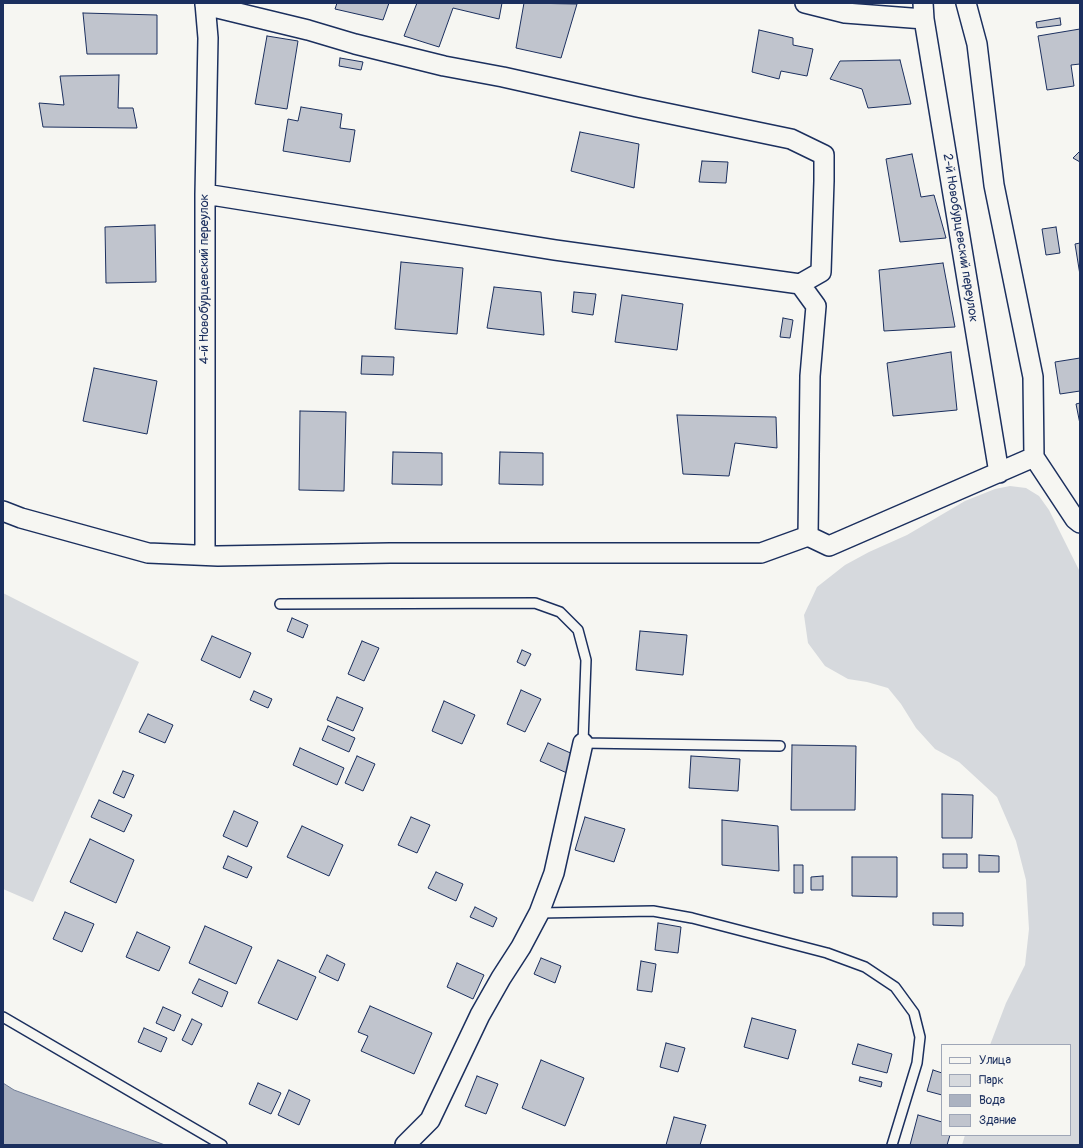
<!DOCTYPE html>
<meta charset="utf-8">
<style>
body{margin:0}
#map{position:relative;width:1083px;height:1148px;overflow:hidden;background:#f6f6f2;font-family:Pangolin,sans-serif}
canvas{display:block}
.frame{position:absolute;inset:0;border:4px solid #1b2f5e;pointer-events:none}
.legend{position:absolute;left:941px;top:1044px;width:130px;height:92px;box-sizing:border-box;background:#f6f6f2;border:1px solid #9ea6b7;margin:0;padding:5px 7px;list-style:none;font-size:12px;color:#1b2f5e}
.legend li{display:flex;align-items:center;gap:8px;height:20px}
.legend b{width:20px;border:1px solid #9ea6b7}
</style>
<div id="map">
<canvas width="1083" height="1148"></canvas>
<div class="frame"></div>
<ul class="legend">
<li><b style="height:5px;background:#f6f6f2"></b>Улица</li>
<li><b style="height:11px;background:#d6d9dd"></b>Парк</li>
<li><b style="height:11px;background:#abb2c0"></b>Вода</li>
<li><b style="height:11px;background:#c0c4cd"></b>Здание</li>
</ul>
</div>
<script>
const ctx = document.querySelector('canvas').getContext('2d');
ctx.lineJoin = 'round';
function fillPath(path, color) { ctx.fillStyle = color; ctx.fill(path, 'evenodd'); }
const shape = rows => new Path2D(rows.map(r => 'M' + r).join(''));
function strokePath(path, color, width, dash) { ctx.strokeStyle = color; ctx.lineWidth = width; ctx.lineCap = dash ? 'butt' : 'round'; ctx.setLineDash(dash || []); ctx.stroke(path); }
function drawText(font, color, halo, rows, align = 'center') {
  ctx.font = font + ' Pangolin,sans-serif'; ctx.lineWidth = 3; ctx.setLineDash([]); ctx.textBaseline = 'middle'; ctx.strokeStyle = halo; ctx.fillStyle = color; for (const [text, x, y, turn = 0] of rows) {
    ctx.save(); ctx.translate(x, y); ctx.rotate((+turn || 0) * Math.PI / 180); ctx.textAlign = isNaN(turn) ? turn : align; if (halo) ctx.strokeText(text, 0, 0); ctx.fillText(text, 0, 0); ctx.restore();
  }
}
fillPath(shape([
 [1010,486,1026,488,1039,496,1049,510,1080,572,1080,1145,962,1145,965,1135,1070,1135,1070,1045,990,1045,1006,1003,1025,965,1029,929,1026,880,1016,841,997,797,959,762,935,749,916,728,901,704,888,688,867,682,848,679,825,666,808,643,804,615,817,587,845,565,869,552,907,535,965,501,995,489],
 [3,593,139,662,33,902,3,889]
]), '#d6d9dd');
const water = shape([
 [3,1083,14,1090,165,1145,3,1145,3,1083]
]);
fillPath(water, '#abb2c0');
strokePath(water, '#717e99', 1);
const building = shape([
 [337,3,389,3,383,20,335,9,337,3],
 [417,3,502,3,499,19,453,8,439,47,404,36,417,3],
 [524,3,577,4,561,58,516,48,524,3],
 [83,13,157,15,157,54,87,54,83,13],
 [1060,18,1061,25,1037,28,1036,22,1060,18],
 [1080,29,1080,64,1071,65,1074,86,1047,90,1038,36,1080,29],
 [759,30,793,38,793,45,813,49,807,76,781,71,779,79,752,72,759,30],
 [267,36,298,41,287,109,255,104,267,36],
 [340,58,363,62,361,70,339,66,340,58],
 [900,60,911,104,868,108,862,89,830,79,840,61,900,60],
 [119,75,118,108,133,108,137,128,43,127,39,103,64,105,60,76,119,75],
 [301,107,342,114,340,128,355,130,350,162,283,151,288,119,298,121,301,107],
 [580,132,639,144,634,188,571,171,580,132],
 [1080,151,1080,162,1073,158,1080,151],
 [912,154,921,197,934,195,946,238,900,242,886,159,912,154],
 [702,161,728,162,726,183,699,182,702,161],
 [155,225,156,282,106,283,105,227,155,225],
 [1056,227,1060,253,1046,255,1042,229,1056,227],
 [1080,243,1080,275,1075,244,1080,243],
 [401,262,463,268,457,334,395,329,401,262],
 [943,263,955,327,884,331,879,270,943,263],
 [494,287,541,292,544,335,487,328,494,287],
 [574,292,596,294,593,315,572,312,574,292],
 [622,295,683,304,677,350,615,342,622,295],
 [783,318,793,320,790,338,780,337,783,318],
 [951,352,957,410,893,416,887,363,951,352],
 [362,356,394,357,393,375,361,374,362,356],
 [1080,358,1080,391,1060,394,1055,362,1080,358],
 [94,368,157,381,147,434,83,421,94,368],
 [1080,403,1080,424,1076,404,1080,403],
 [300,411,346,412,344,491,299,490,300,411],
 [677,415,776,417,777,448,735,443,729,476,683,474,677,415],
 [393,452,442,453,442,485,392,484,393,452],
 [500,452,543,453,543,485,499,484,500,452],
 [292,618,308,625,303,638,287,631,292,618],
 [640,631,687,635,683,675,636,670,640,631],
 [212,636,251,653,240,678,201,660,212,636],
 [362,641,379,648,364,681,348,674,362,641],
 [522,650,531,654,525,666,517,662,522,650],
 [521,690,541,699,525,732,507,724,521,690],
 [254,691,272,699,268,708,250,700,254,691],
 [337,697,363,708,353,731,327,720,337,697],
 [444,701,475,715,462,744,432,731,444,701],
 [148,714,173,725,165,743,139,732,148,714],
 [328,726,355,738,349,752,322,740,328,726],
 [548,743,575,755,567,773,540,761,548,743],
 [792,745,856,746,855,810,791,810,792,745],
 [300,748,344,768,337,785,293,765,300,748],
 [357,756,375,764,363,791,345,783,357,756],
 [691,756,740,759,738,791,689,788,691,756],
 [123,771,134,775,124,798,113,793,123,771],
 [942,794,973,795,972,838,942,838,942,794],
 [99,800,132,815,124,832,91,817,99,800],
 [234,811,258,822,247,847,223,836,234,811],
 [411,817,430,825,417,853,398,845,411,817],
 [585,817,625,829,614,862,575,850,585,817],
 [722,820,778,826,779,871,722,865,722,820],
 [302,826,343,845,329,876,287,857,302,826],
 [90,839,134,860,116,903,70,882,90,839],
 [943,854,967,854,967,868,943,868,943,854],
 [979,855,999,856,999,872,979,872,979,855],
 [228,856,252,867,247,878,223,868,228,856],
 [852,857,897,857,897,897,852,896,852,857],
 [794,865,803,865,803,893,794,893,794,865],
 [436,872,463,884,456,901,428,888,436,872],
 [823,876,823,890,811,890,811,877,823,876],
 [475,907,497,918,493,927,470,917,475,907],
 [65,912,94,924,82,952,53,939,65,912],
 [933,913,963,913,963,926,933,925,933,913],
 [658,923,681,927,678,953,655,950,658,923],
 [205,926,252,947,236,984,189,963,205,926],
 [137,932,170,947,159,971,126,957,137,932],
 [327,955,345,964,338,981,319,972,327,955],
 [541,958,561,966,555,983,534,974,541,958],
 [278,960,316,977,297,1020,258,1003,278,960],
 [641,961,656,964,652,992,637,990,641,961],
 [457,963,484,975,473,999,447,987,457,963],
 [199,979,228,992,222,1007,192,993,199,979],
 [370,1006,432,1033,414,1074,361,1051,368,1036,358,1032,370,1006],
 [163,1007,181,1015,174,1031,156,1023,163,1007],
 [752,1018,796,1030,788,1059,744,1047,752,1018],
 [192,1019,202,1024,192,1045,182,1040,192,1019],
 [144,1028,167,1038,161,1052,138,1042,144,1028],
 [666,1043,685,1048,678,1072,660,1067,666,1043],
 [858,1044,892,1054,887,1073,852,1064,858,1044],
 [541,1060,584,1078,565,1126,522,1108,541,1060],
 [933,1070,942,1073,942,1095,927,1091,933,1070],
 [477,1076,498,1084,486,1114,465,1106,477,1076],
 [860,1077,882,1082,881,1087,859,1081,860,1077],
 [258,1083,281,1093,271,1114,249,1104,258,1083],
 [289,1090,310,1100,299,1125,278,1115,289,1090],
 [918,1115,942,1122,942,1135,950,1135,947,1145,910,1145,918,1115],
 [674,1117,706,1125,700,1145,666,1145,674,1117]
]);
fillPath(building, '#c0c4cd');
strokePath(building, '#1b2f5e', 1);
const lane = shape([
 [280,604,535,603,560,612,578,630,586,660,583,743,780,746],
 [539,913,653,911,692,918,827,953,865,967,895,987,914,1013,920,1037,917,1063,892,1145],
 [3,1017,222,1145]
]);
const street = shape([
 [805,3,845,13,924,19],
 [923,3,924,19,999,473],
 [966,3,977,44,994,185,1033,377,1034,457,1075,519,1080,523],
 [205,5,308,30,355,44,444,66,503,77,637,107,791,139,824,155,824,181,821,272,800,284,555,250,205,194],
 [3,511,21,518,148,553,218,556,390,553,761,553,808,536,810,376,816,306,800,284],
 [808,536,829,546,1034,457],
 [205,555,205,194,208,38,205,3],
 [405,1145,430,1120,480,1015,501,978,521,947,539,913,554,873,583,743]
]);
strokePath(lane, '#1b2f5e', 12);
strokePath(street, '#1b2f5e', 22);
strokePath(lane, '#f6f6f2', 9);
strokePath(street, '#f6f6f2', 19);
drawText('13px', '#1b2f5e', '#f6f6f2', [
 ["2-й Новобурцевский переулок",960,238,81],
 ["4-й Новобурцевский переулок",205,279,-90]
]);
</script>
